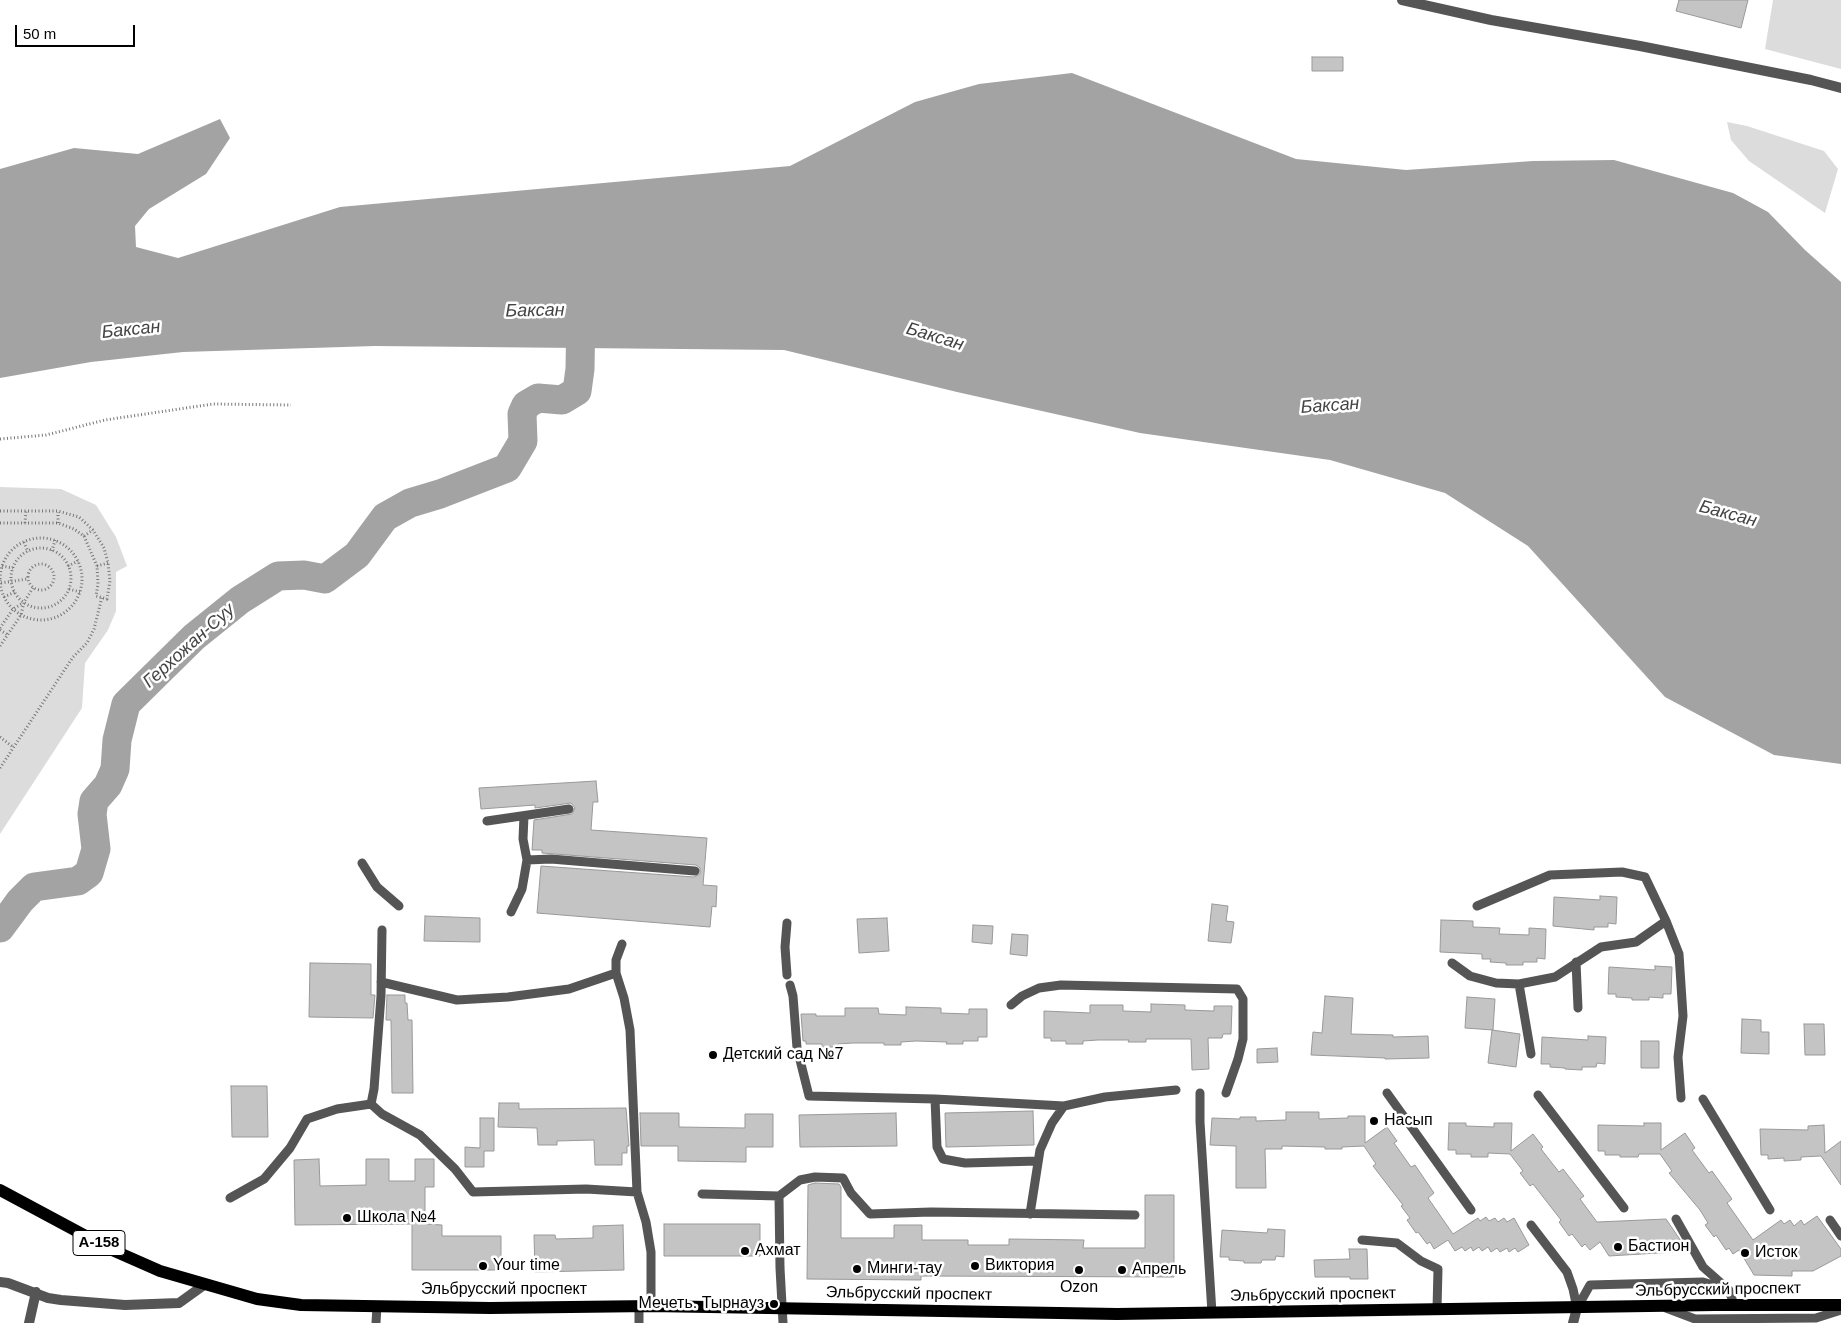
<!DOCTYPE html>
<meta charset="utf-8">
<style>
body{margin:0}
#map{position:relative;width:1841px;height:1323px;overflow:hidden;background:#fff;font-family:Arial,sans-serif}
canvas{display:block}
.scale{position:absolute;left:15px;top:25px;width:120px;height:22px;box-sizing:border-box;border:2px solid #000;border-top:0;padding-left:6px;font-size:15px;line-height:18px;white-space:nowrap;color:#000;-webkit-text-stroke:4px #fff;paint-order:stroke}
</style>
<div id="map">
<canvas width="1841" height="1323"></canvas>
<div class="scale">50 m</div>
</div>
<script>
const ctx = document.querySelector('canvas').getContext('2d');
ctx.lineJoin = 'round';
function fillPath(path, color) { ctx.fillStyle = color; ctx.fill(path, 'evenodd'); }
const shape = rows => new Path2D(rows.map(r => 'M' + r).join(''));
function strokePath(path, color, width, dash) { ctx.strokeStyle = color; ctx.lineWidth = width; ctx.lineCap = dash ? 'butt' : 'round'; ctx.setLineDash(dash || []); ctx.stroke(path); }
function drawText(font, color, halo, rows, align = 'center') {
  ctx.font = font + ' Arial,sans-serif'; ctx.lineWidth = 5; ctx.setLineDash([]); ctx.textBaseline = 'middle'; ctx.strokeStyle = halo; ctx.fillStyle = color; for (const [text, x, y, turn = 0] of rows) {
    ctx.save(); ctx.translate(x, y); ctx.rotate((+turn || 0) * Math.PI / 180); ctx.textAlign = isNaN(turn) ? turn : align; if (halo) ctx.strokeText(text, 0, 0); ctx.fillText(text, 0, 0); ctx.restore();
  }
}
fillPath(shape([
 [1773,0,1841,0,1841,69,1765,49],
 [1727,122,1747,126,1824,151,1838,169,1825,213,1749,161,1731,140],
 [0,487,61,489,96,505,116,537,127,566,116,572,116,611,108,630,85,663,82,708,0,834]
]), '#dcdcdc');
fillPath(shape([
 [1072,73,1296,159,1406,170,1533,161,1614,160,1733,193,1768,212,1805,250,1841,282,1841,764,1774,755,1665,697,1528,546,1445,493,1330,460,1140,433,957,392,784,350,375,346,183,352,91,362,0,378,0,169,74,148,138,154,220,119,230,138,206,174,149,209,135,226,136,247,178,258,340,207,790,166,915,102,979,84]
]), '#a3a3a3');
strokePath(shape([
 [0,928,20,901,34,887,78,881,89,873,96,849,92,814,94,801,108,785,115,769,117,740,126,704,194,637,240,600,278,576,304,575,325,579,357,555,385,517,410,503,440,494,507,468,523,441,522,414,526,405,538,398,562,400,577,391,580,369,581,310]
]), '#a3a3a3', 29);
const building = shape([
 [1679,0,1748,0,1741,28,1676,11,1679,0],
 [1312,57,1343,57,1343,71,1312,71,1312,57],
 [596,781,598,802,593,802,591,830,707,838,703,885,717,886,716,907,712,906,710,927,537,913,541,866,694,877,700,874,700,868,696,865,542,853,542,850,532,850,534,820,572,814,575,808,571,803,535,808,535,805,481,809,479,788,596,781],
 [1600,896,1617,897,1616,924,1608,923,1608,927,1594,927,1594,930,1553,926,1554,897,1600,900,1600,896],
 [1212,904,1228,906,1226,921,1234,922,1231,943,1208,941,1212,904],
 [425,916,480,918,480,942,424,941,425,916],
 [887,918,889,951,859,953,857,919,887,918],
 [1441,920,1473,921,1473,927,1500,928,1499,934,1529,935,1529,928,1546,929,1545,959,1537,958,1537,962,1523,962,1523,965,1506,965,1506,963,1490,962,1491,959,1482,959,1482,954,1440,952,1441,920],
 [973,925,993,926,992,944,972,942,973,925],
 [1012,934,1028,935,1027,956,1010,954,1012,934],
 [310,963,371,964,371,995,375,995,373,1018,309,1017,310,963],
 [1655,966,1672,967,1671,994,1663,994,1663,998,1649,997,1649,1000,1632,1000,1632,998,1616,997,1616,994,1608,994,1609,967,1655,970,1655,966],
 [387,995,405,995,405,1003,407,1003,408,1020,412,1020,413,1093,392,1093,391,1020,386,1020,386,1018,387,995],
 [1325,996,1353,998,1351,1034,1393,1035,1393,1037,1428,1036,1429,1058,1385,1059,1385,1058,1311,1055,1313,1032,1322,1033,1325,996],
 [1467,997,1495,999,1493,1030,1465,1028,1467,997],
 [1151,1004,1185,1005,1185,1010,1214,1011,1214,1006,1232,1006,1231,1034,1223,1034,1222,1038,1208,1038,1209,1069,1192,1070,1191,1039,1146,1039,1146,1042,1128,1042,1129,1040,1098,1040,1083,1041,1083,1044,1066,1044,1066,1041,1051,1041,1051,1038,1044,1038,1044,1011,1090,1013,1090,1005,1123,1005,1123,1011,1151,1012,1151,1004],
 [906,1007,941,1008,941,1013,969,1014,969,1009,987,1009,987,1037,978,1037,978,1041,963,1041,963,1044,946,1044,947,1042,916,1041,901,1042,901,1045,884,1045,884,1043,853,1043,838,1044,838,1047,822,1047,822,1044,806,1044,806,1041,803,1041,801,1014,816,1014,816,1016,845,1016,845,1008,878,1008,879,1014,906,1015,906,1007],
 [1742,1019,1761,1020,1761,1032,1769,1032,1769,1054,1741,1053,1742,1019],
 [1804,1024,1824,1024,1825,1055,1805,1055,1804,1024],
 [1492,1030,1520,1034,1516,1067,1488,1063,1492,1030],
 [1588,1036,1606,1037,1605,1064,1597,1063,1596,1067,1582,1067,1582,1070,1565,1069,1565,1068,1550,1067,1550,1064,1541,1064,1542,1037,1588,1040,1588,1036],
 [1641,1041,1659,1041,1659,1068,1641,1068,1641,1041],
 [1277,1048,1278,1062,1257,1063,1257,1049,1277,1048],
 [231,1086,267,1086,268,1137,232,1137,231,1086],
 [499,1103,519,1103,519,1109,626,1108,629,1146,627,1146,627,1153,622,1153,622,1165,595,1165,594,1140,557,1141,557,1145,538,1145,537,1128,498,1127,499,1103],
 [1033,1111,1034,1145,946,1147,945,1113,1033,1111],
 [1286,1112,1319,1112,1319,1119,1348,1118,1348,1116,1365,1116,1365,1143,1387,1127,1397,1141,1394,1143,1411,1167,1415,1165,1434,1193,1428,1198,1453,1234,1478,1218,1480,1221,1486,1217,1489,1221,1495,1218,1498,1222,1504,1218,1507,1222,1514,1218,1529,1245,1518,1252,1515,1248,1509,1252,1507,1248,1500,1252,1497,1248,1491,1252,1488,1247,1482,1251,1479,1247,1473,1251,1471,1247,1465,1251,1462,1247,1455,1251,1448,1240,1434,1249,1430,1242,1427,1244,1418,1232,1416,1233,1407,1220,1410,1218,1401,1206,1403,1205,1373,1166,1376,1164,1364,1146,1342,1147,1342,1149,1325,1149,1325,1147,1282,1146,1282,1149,1265,1149,1266,1188,1236,1188,1236,1146,1210,1145,1212,1118,1240,1119,1240,1117,1256,1117,1256,1121,1286,1120,1286,1112],
 [640,1113,679,1113,679,1127,745,1128,745,1114,773,1114,773,1147,746,1147,746,1162,678,1161,678,1146,641,1146,640,1113],
 [896,1113,897,1146,800,1147,799,1115,896,1113],
 [480,1118,494,1118,494,1151,484,1151,484,1167,465,1167,465,1147,480,1148,480,1118],
 [1449,1123,1466,1123,1466,1126,1494,1127,1494,1123,1512,1123,1511,1151,1533,1134,1543,1147,1541,1149,1559,1172,1563,1169,1584,1196,1580,1199,1597,1222,1666,1219,1683,1244,1674,1252,1609,1256,1600,1242,1590,1250,1585,1244,1582,1247,1572,1234,1569,1236,1559,1222,1561,1220,1533,1184,1530,1186,1520,1173,1523,1171,1510,1154,1488,1153,1488,1157,1471,1157,1471,1154,1456,1154,1456,1150,1448,1150,1449,1123],
 [1644,1123,1661,1123,1661,1150,1685,1133,1695,1148,1692,1150,1709,1173,1712,1171,1732,1199,1727,1203,1753,1240,1781,1220,1784,1224,1790,1220,1794,1226,1801,1220,1804,1225,1817,1216,1841,1249,1841,1256,1813,1271,1792,1271,1792,1276,1754,1275,1739,1250,1733,1254,1729,1248,1726,1250,1716,1235,1714,1237,1705,1225,1708,1223,1700,1210,1669,1173,1672,1171,1660,1154,1639,1154,1638,1157,1620,1157,1620,1155,1605,1155,1605,1151,1598,1151,1598,1125,1644,1126,1644,1123],
 [1824,1125,1825,1153,1841,1141,1841,1185,1821,1156,1801,1157,1801,1160,1784,1161,1784,1158,1768,1159,1768,1155,1761,1155,1760,1129,1808,1130,1808,1126,1824,1125],
 [319,1159,320,1186,366,1185,366,1159,389,1159,389,1181,415,1181,415,1159,434,1159,434,1187,425,1187,425,1224,442,1225,442,1236,501,1236,501,1270,412,1270,412,1224,295,1225,294,1160,319,1159],
 [815,1183,839,1184,841,1187,841,1238,894,1238,894,1225,922,1225,922,1240,968,1240,968,1245,1009,1245,1009,1239,1084,1240,1083,1248,1145,1248,1145,1195,1174,1195,1174,1277,921,1276,921,1280,807,1279,808,1185,815,1183],
 [664,1224,760,1224,760,1256,664,1256,664,1224],
 [623,1225,624,1270,535,1272,534,1235,555,1235,556,1239,593,1238,593,1226,623,1225],
 [1268,1229,1285,1230,1284,1257,1276,1256,1275,1260,1262,1260,1261,1263,1244,1263,1244,1261,1229,1260,1229,1257,1220,1257,1222,1230,1267,1233,1268,1229],
 [1349,1249,1367,1249,1368,1279,1350,1279,1350,1277,1315,1277,1314,1260,1350,1259,1349,1249]
]);
fillPath(building, '#c4c4c4');
strokePath(building, '#999', 1);
strokePath(shape([
 [0,439,46,435,105,420,213,404,291,405],
 [0,511,58,511,79,517,93,530,104,548,108,563,110,581,107,599,96,596,98,584,97,566,84,536,74,529,58,523,0,523],
 [25,523,26,511],
 [58,523,58,512],
 [84,536,93,530],
 '0 579a41 41 0 1 1 82 0a41 41 0 1 1-82 0Z',
 [24,542,28,552],
 '11 578a30 30 0 1 1 60 0a30 30 0 1 1-60 0Z',
 [52,551,55,540],
 '28 577a13 13 0 1 1 26 0a13 13 0 1 1-26 0Z',
 [2,566,13,568],
 [68,566,78,561],
 [97,566,108,563],
 [1,583,27,579],
 [69,589,80,592],
 [4,597,15,592],
 [0,628,13,609,23,603],
 [0,630,8,635],
 [0,646,21,615,24,602,33,588],
 [0,737,13,747],
 [0,768,73,657,87,643,94,629,102,597]
]), '#777', 3, [1, 2.5]);
strokePath(shape([
 [524,816,523,839,527,860],
 [487,821,569,809],
 [362,863,377,887,399,906],
 [1477,906,1550,875,1622,872,1645,877,1666,921,1679,954,1683,1016,1678,1057,1681,1098],
 [511,912,522,889,527,860,551,859,695,871],
 [787,923,785,947,787,975],
 [382,930,381,996,374,1089,371,1104,382,1114,420,1135,455,1169,473,1192,586,1189,637,1192],
 [622,944,616,960,616,973,624,998,630,1030,637,1192,646,1222,651,1252,651,1306],
 [1576,962,1578,1008],
 [1452,963,1470,976,1496,983,1519,984],
 [381,982,457,1000,508,997,569,989,616,973],
 [790,985,793,996,797,1048,809,1096,935,1099,1064,1106,1105,1097,1176,1090],
 [1011,1005,1022,996,1039,988,1061,985,1237,989,1243,999,1243,1039,1238,1059,1226,1093],
 [1531,1054,1519,984,1555,977,1601,947,1636,942,1666,921],
 [1200,1093,1200,1122,1212,1313],
 [1387,1093,1471,1210],
 [1538,1095,1624,1208],
 [935,1099,937,1147,943,1159,965,1163,1038,1161],
 [1703,1099,1770,1210],
 [702,1194,779,1196,800,1180,815,1177,843,1178,851,1193,870,1214,931,1212,1135,1215],
 [779,1196,780,1268,783,1323],
 [230,1198,264,1179,290,1148,307,1119,337,1109,371,1104],
 [1030,1214,1040,1150,1052,1123,1064,1106],
 [1676,1219,1703,1267,1729,1290,1734,1305],
 [1830,1220,1841,1236],
 [1531,1225,1567,1272,1573,1289,1577,1308],
 [1362,1240,1397,1243,1421,1261,1438,1269,1437,1309],
 [639,1306,639,1323],
 [1577,1308,1590,1285,1703,1282,1729,1290],
 [1666,1308,1695,1319,1816,1318,1841,1310],
 [376,1323,377,1306]
]), '#555', 9);
strokePath(shape([
 [1402,0,1491,20,1640,46,1811,80,1841,88],
 [0,1282,8,1283,48,1298,61,1300,125,1305,179,1303,204,1285],
 [29,1323,36,1292],
 [1573,1323,1577,1308]
]), '#555', 10);
strokePath(shape([
 [0,1190,110,1249,160,1271,257,1299,301,1305,490,1308,651,1306,1117,1314,1715,1305,1841,1305]
]), '#000', 12);
for (const [x, y, r, color] of [
 [713,1055,5,"#000"],
 [1374,1121,5,"#000"],
 [347,1218,5,"#000"],
 [1618,1247,5,"#000"],
 [745,1251,5,"#000"],
 [1745,1253,5,"#000"],
 [483,1266,5,"#000"],
 [975,1266,5,"#000"],
 [857,1269,5,"#000"],
 [1079,1270,5,"#000"],
 [1122,1270,5,"#000"],
 [774,1304,5,"#000"]
]) { const dot = new Path2D(); dot.arc(x, y, r, 0, 2 * Math.PI); ctx.fillStyle = color; ctx.fill(dot); strokePath(dot, '#fff', 2); }
for (const [x, y, w] of [
 [99,1243,52]
]) { const box = new Path2D(); box.roundRect(x - w / 2, y - 12.5, w, 25, 4); ctx.fillStyle = '#fff'; ctx.fill(box); strokePath(box, '#000', 1); }
drawText('bold 15px', '#000', null, [
 ["А-158",99,1243]
]);
drawText('16px', '#000', '#fff', [
 ["Детский сад №7",723,1055],
 ["Насып",1384,1121],
 ["Школа №4",357,1218],
 ["Бастион",1628,1247],
 ["Ахмат",755,1251],
 ["Исток",1755,1253],
 ["Your time",493,1266],
 ["Виктория",985,1266],
 ["Минги-тау",867,1269],
 ["Апрель",1132,1270],
 ["Ozon",1079,1288,"center"],
 ["Мечеть. Тырнауз",764,1304,"right"]
], 'left');
drawText('16px', '#000', '#fff', [
 ["Эльбрусский проспект",504,1290],
 ["Эльбрусский проспект",1718,1290,-1],
 ["Эльбрусский проспект",909,1294,1],
 ["Эльбрусский проспект",1313,1295,-1]
]);
drawText('italic 18px', '#444', '#fff', [
 ["Баксан",535,311,-1],
 ["Баксан",131,330,-6],
 ["Баксан",935,337,17],
 ["Баксан",1330,406,-4],
 ["Баксан",1728,514,15],
 ["Герхожан-Суу",189,646,-42]
]);
</script>
